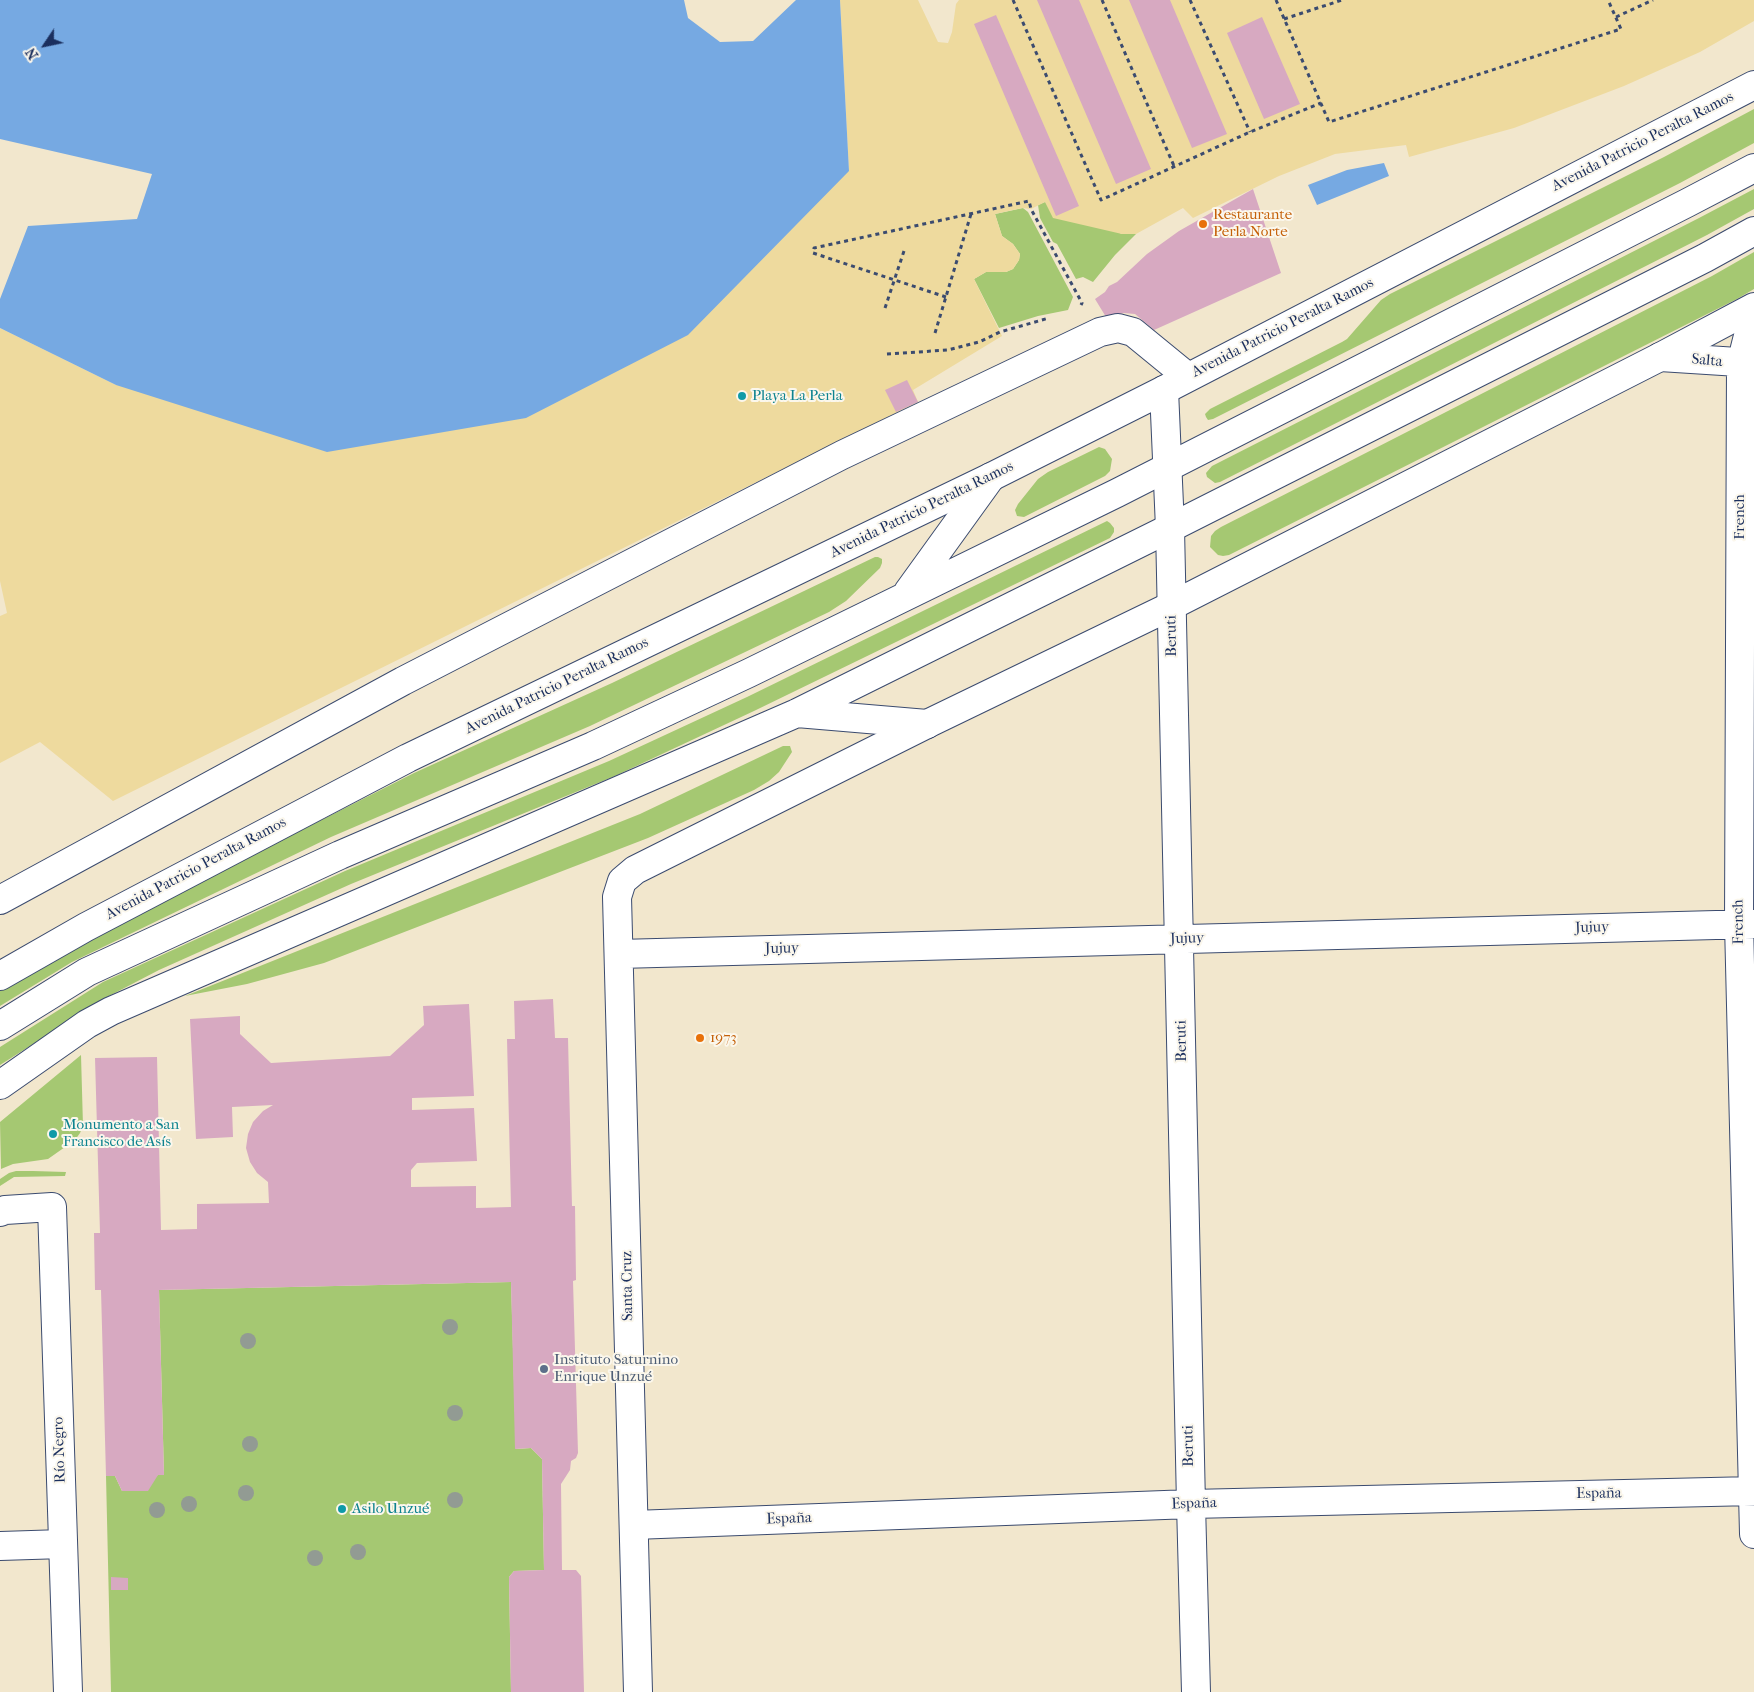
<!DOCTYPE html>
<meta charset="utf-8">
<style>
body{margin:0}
#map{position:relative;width:1754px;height:1692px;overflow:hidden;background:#f2e7cd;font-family:"IM FELL French Canon",serif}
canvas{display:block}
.north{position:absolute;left:20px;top:20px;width:50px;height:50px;-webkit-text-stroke:4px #fbf7ec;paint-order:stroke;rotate:236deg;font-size:14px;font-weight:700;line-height:20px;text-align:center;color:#1b2f5e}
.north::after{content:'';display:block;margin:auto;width:18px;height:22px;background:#1b2f5e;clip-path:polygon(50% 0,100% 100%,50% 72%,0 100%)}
</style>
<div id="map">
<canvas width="1754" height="1692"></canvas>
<div class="north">N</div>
</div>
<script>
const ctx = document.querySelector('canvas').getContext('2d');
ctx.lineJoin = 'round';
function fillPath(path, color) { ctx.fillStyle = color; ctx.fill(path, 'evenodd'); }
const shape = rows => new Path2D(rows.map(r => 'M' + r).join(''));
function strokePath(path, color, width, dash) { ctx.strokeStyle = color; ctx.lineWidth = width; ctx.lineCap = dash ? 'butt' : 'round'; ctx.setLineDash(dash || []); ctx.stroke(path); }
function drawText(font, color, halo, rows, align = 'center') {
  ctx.font = font + ' "IM FELL French Canon",serif'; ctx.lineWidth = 4; ctx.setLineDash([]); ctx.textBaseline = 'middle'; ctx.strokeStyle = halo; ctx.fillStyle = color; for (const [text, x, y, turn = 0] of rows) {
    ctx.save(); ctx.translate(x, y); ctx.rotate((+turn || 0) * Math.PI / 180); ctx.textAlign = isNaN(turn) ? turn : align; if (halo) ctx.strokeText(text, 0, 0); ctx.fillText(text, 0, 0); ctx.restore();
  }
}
fillPath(shape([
 [1754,109,1754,143,1680,183,1213,419,1208,420,1206,417,1205,414,1210,409,1342,342,1347,339,1381,300,1390,294,1664,157],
 [1754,189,1754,209,1707,235,1220,482,1215,483,1207,477,1206,473,1212,466,1699,218],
 [1045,202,1122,234,1136,234,1115,255,1093,282,1083,277,1076,279,1057,244,1053,242,1040,218,1038,205],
 [1023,208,1028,212,1073,297,1068,310,1038,316,999,328,974,279,986,272,1006,272,1013,269,1019,260,1020,254,1013,244,1002,236,995,214],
 [1754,252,1754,289,1737,299,1229,555,1223,556,1218,555,1210,547,1211,536,1215,531,1221,527,1712,276],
 [1099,447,1105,449,1112,459,1110,471,1105,476,1024,517,1017,516,1015,510,1018,504,1038,479,1048,472],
 [1107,521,1110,523,1114,528,1114,532,1110,538,754,711,615,776,351,884,159,970,109,996,0,1065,0,1047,103,982,345,871,609,761,747,697],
 [875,557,878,557,882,559,882,563,880,568,846,601,829,612,590,726,331,837,72,962,0,1006,0,991,105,930,414,773,612,683],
 [783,746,790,746,792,752,779,772,769,781,754,790,648,838,324,963,247,984,185,996,640,814],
 [81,1055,83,1126,80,1133,75,1140,48,1159,13,1164,1,1169,0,1122],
 [16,1171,33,1171,66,1172,65,1176,14,1177,0,1186,0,1179,9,1173],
 [511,1282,516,1449,531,1448,542,1459,544,1570,514,1571,509,1577,511,1692,111,1692,106,1476,115,1476,122,1491,158,1475,164,1475,159,1290]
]), '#a5c872');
fillPath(shape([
 [840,0,918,0,938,42,948,43,952,32,956,4,959,0,1754,0,1754,21,1700,52,1624,86,1514,128,1409,157,1406,145,1335,154,1279,176,1193,218,1183,208,1136,234,1122,234,1053,218,1045,202,1031,209,1022,208,995,214,1002,236,1013,244,1020,254,1019,260,1013,269,1006,272,986,272,974,279,1002,336,913,390,918,402,113,801,40,742,0,763,0,616,7,613,0,581,0,328,116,385,849,171]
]), '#eeda9e');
fillPath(shape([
 [0,0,684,0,688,18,720,42,753,41,796,0,840,0,849,171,688,335,526,418,327,452,116,385,0,328,0,299,28,226,137,219,152,174,0,139],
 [1384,163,1389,176,1317,205,1308,185,1347,170]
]), '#76a9e2');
fillPath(shape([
 [1037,0,1079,0,1151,169,1116,184],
 [1129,0,1170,0,1227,134,1192,148],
 [996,15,1079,206,1056,216,974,24],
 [1262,17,1300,104,1264,119,1227,33],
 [1253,189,1281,273,1154,330,1135,314,1124,313,1106,317,1095,299,1105,292,1109,286,1117,282,1147,254,1179,231],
 [907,380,918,402,896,412,885,390],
 [553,999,555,1038,568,1038,572,1206,575,1206,576,1280,573,1281,578,1453,576,1458,571,1461,570,1470,561,1484,562,1570,576,1570,581,1576,584,1692,511,1692,509,1577,514,1571,544,1570,542,1459,531,1448,515,1449,511,1282,159,1290,164,1475,158,1475,148,1491,122,1491,115,1476,106,1476,101,1290,95,1290,94,1233,100,1233,95,1058,157,1057,161,1230,197,1229,197,1204,269,1203,268,1182,257,1173,250,1162,246,1148,248,1134,253,1122,263,1111,273,1105,232,1107,233,1137,196,1139,190,1019,240,1016,240,1034,271,1063,390,1056,424,1025,423,1006,469,1004,474,1096,412,1098,412,1110,474,1108,477,1161,417,1163,411,1170,411,1187,476,1186,476,1208,511,1207,507,1039,515,1039,514,1001],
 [111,1577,128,1578,128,1590,111,1590]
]), '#d7a9c1');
const pedestrian = shape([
 [0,900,403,681,842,455,1100,332,1118,328,1133,332,1188,377]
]);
const minor = shape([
 [1754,312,1741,364,1739,924,1754,1534],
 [1660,357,1754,363],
 [1164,390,1170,528,1191,1504,1196,1692],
 [619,954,1754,924],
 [0,1212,5,1210,52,1207,68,1692],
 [634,1525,1191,1504,1754,1491],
 [0,1546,63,1544],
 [638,1692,617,897,622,881,635,870,927,724]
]);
const secondary = shape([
 [927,724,1171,606,1660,357,1754,307],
 [0,976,86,927,408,758,991,477,1164,390,1754,85]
]);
const primary = shape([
 [908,592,991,477],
 [797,713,927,724],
 [0,1026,87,972,340,855,593,746,749,673,1117,493,1687,203,1754,168],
 [0,1085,87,1024,111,1011,797,713,1170,528,1705,258,1754,231]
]);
strokePath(pedestrian, '#3b4b6f', 30);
strokePath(minor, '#3b4b6f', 30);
strokePath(secondary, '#3b4b6f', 30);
strokePath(primary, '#3b4b6f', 30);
strokePath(shape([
 [1013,0,1101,200,1250,132,1321,103],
 [1102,0,1174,166],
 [1190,0,1250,132],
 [1276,0,1329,122,1621,29,1608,0],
 [1616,17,1653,0],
 [1284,19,1342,0],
 [946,297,813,253,814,248,1029,201,1031,209,1082,303,1081,305],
 [885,308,905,248],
 [935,333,971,214],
 [887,354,948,350,979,342,1000,332,1049,318]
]), '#3b4b6f', 3, [4, 4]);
strokePath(pedestrian, '#fff', 28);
strokePath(minor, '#fff', 28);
strokePath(secondary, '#fff', 28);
strokePath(primary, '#fff', 28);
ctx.fillStyle = '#929b93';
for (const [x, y] of [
 [450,1327],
 [248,1341],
 [455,1413],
 [250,1444],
 [246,1493],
 [455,1500],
 [189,1504],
 [157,1510],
 [358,1552],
 [315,1558]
]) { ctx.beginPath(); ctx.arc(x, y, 8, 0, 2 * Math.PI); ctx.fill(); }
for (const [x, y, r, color] of [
 [1203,224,5,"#e8710a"],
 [742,396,5,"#0f9aa8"],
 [700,1038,5,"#e8710a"],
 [53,1134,5,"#0f9aa8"],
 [544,1369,5,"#5c6f8a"],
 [342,1509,5,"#0f9aa8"]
]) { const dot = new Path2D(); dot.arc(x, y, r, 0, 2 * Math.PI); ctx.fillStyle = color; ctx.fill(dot); strokePath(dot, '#fbf7ec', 2); }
drawText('15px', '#1b2f5e', '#fbf7ec', [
 ["Avenida Patricio Peralta Ramos",1643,142,-27],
 ["Avenida Patricio Peralta Ramos",1283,328,-27],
 ["Salta",1707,361,5],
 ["Avenida Patricio Peralta Ramos",922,510,-26],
 ["French",1740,517,-90],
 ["Beruti",1172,636,-91],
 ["Avenida Patricio Peralta Ramos",557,686,-26],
 ["Avenida Patricio Peralta Ramos",196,869,-28],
 ["French",1739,922,-91],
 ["Jujuy",1592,928,-2],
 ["Jujuy",1187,939,-2],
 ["Jujuy",782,949,-1],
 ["Beruti",1182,1041,-91],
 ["Santa Cruz",628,1286,-91],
 ["Beruti",1189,1446,-91],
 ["Río Negro",60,1450,-92],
 ["España",1599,1494,-1],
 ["España",1194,1504,-2],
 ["España",789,1519,-2]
]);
drawText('15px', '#c56008', '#fbf7ec', [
 ["Restaurante",1213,215],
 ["Perla Norte",1213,232],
 ["1973",710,1038]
], 'left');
drawText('15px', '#0d838f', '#fbf7ec', [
 ["Playa La Perla",752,396],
 ["Monumento a San",63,1125],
 ["Francisco de Asís",63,1142],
 ["Asilo Unzué",352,1509]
], 'left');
drawText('15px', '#4e5e75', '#fbf7ec', [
 ["Instituto Saturnino",554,1360],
 ["Enrique Unzué",554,1377]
], 'left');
</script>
